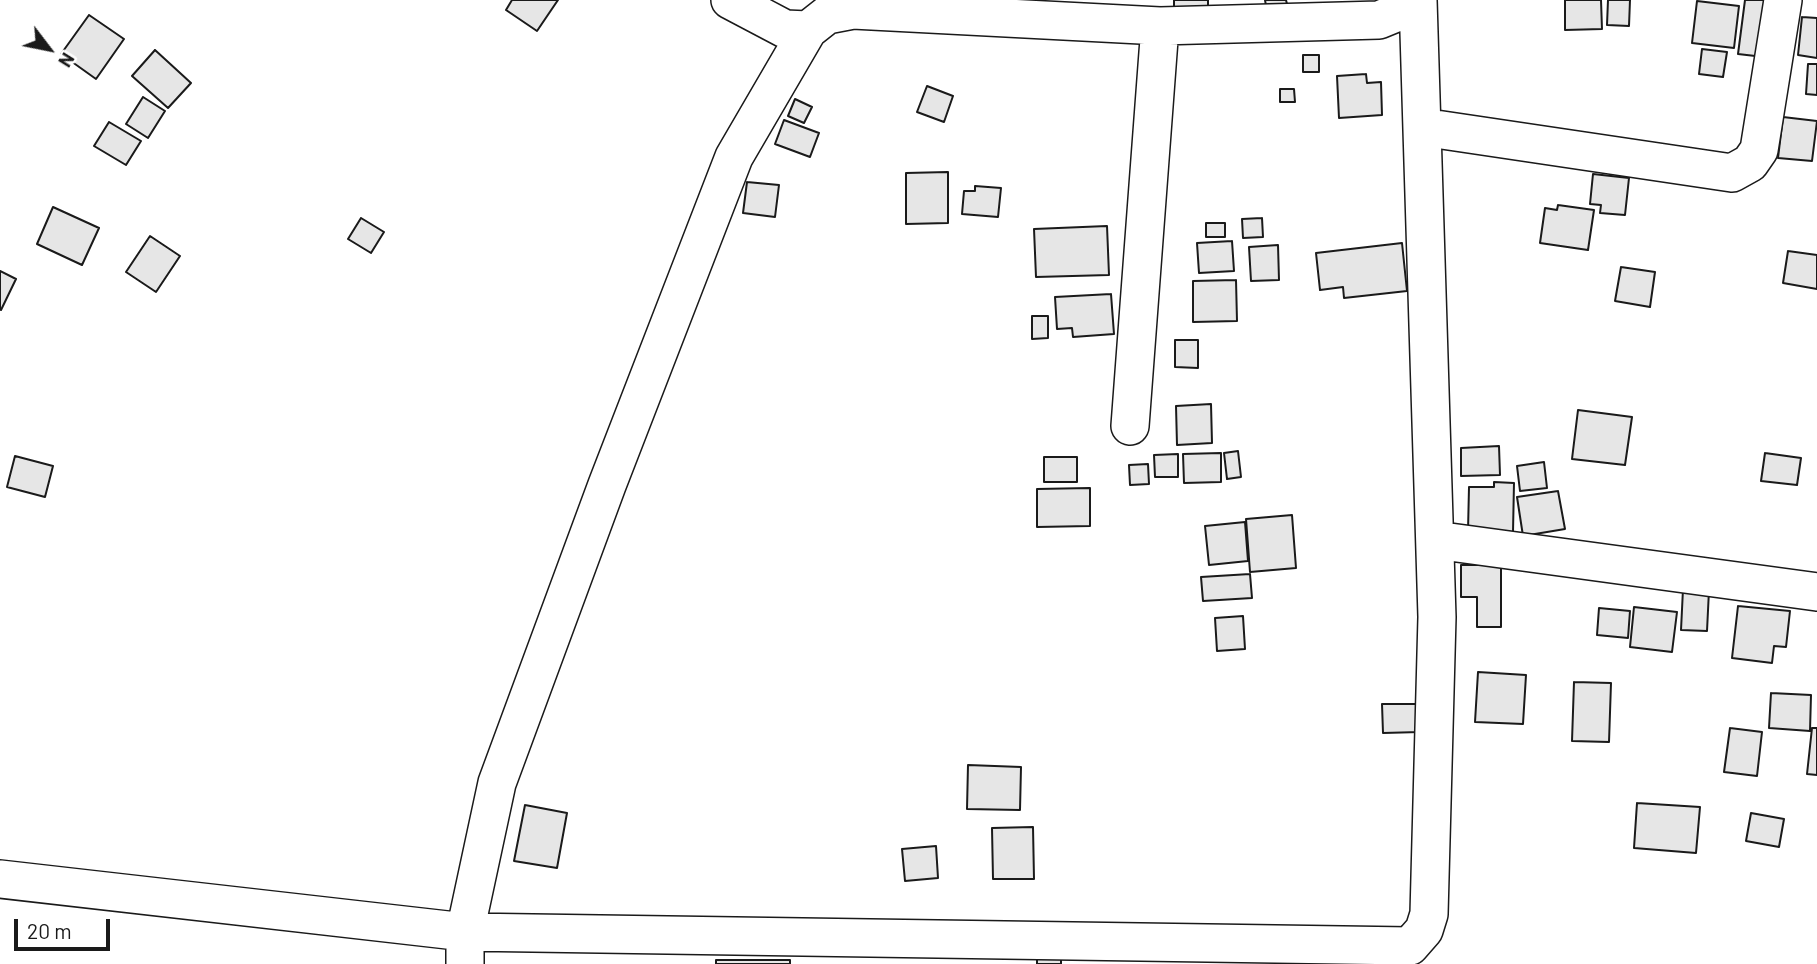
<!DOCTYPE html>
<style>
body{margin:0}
#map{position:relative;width:1817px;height:964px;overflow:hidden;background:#fff;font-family:Barlow,sans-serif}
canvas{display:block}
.north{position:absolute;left:14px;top:14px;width:70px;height:70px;-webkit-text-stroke:5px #fff;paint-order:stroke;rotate:122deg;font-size:19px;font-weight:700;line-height:28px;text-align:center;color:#1a1a1a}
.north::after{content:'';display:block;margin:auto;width:24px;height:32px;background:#1a1a1a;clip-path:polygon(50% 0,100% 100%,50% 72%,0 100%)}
.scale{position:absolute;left:14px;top:919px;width:96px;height:32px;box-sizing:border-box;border:4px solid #1a1a1a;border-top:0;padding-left:9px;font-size:21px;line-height:24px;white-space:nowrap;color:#1a1a1a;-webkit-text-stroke:5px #fff;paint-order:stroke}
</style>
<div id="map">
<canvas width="1817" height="964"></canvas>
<div class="north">N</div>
<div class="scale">20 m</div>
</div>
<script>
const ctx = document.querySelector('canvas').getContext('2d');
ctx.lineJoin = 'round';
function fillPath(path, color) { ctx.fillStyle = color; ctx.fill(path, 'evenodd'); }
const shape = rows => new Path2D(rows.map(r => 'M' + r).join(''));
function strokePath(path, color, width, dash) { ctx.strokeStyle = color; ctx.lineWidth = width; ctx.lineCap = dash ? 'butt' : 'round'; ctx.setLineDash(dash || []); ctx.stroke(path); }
const building = shape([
 [512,0,558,0,537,31,506,10,512,0],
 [1174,0,1208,0,1208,12,1174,12,1174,0],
 [1265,0,1286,0,1288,8,1267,11,1265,0],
 [1565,0,1601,0,1602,29,1565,30,1565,0],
 [1608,0,1630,0,1629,26,1607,25,1608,0],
 [1745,0,1771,0,1764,57,1738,54,1745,0],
 [1697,1,1739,6,1734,48,1692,43,1697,1],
 [89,15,124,39,96,79,61,54,89,15],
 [1802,17,1817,18,1817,58,1798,55,1802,17],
 [1702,49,1727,52,1723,77,1699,74,1702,49],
 [155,50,191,83,168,108,132,76,155,50],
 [1303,55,1319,55,1319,72,1303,72,1303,55],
 [1808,64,1817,64,1817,95,1806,94,1808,64],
 [1366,74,1367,83,1381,82,1382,115,1339,118,1337,76,1366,74],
 [927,86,953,96,944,122,917,112,927,86],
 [1280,89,1294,89,1295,102,1280,102,1280,89],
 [143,97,165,111,148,138,126,124,143,97],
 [795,99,812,107,804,123,788,116,795,99],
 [1783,117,1817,121,1812,161,1778,158,1783,117],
 [784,120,819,133,810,157,775,144,784,120],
 [109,122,141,141,126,165,94,146,109,122],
 [948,172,948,223,906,224,906,173,948,172],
 [1593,174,1629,178,1625,215,1600,213,1601,205,1590,204,1593,174],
 [747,182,779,185,775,217,743,213,747,182],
 [975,186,1001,188,998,217,962,214,964,191,975,191,975,186],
 [1558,205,1594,210,1588,250,1540,243,1545,208,1557,210,1558,205],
 [53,207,99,228,82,265,37,244,53,207],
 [361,218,384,232,371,253,348,239,361,218],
 [1262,218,1263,237,1243,238,1242,219,1262,218],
 [1206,223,1225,223,1225,237,1206,237,1206,223],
 [1107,226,1109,275,1036,277,1034,229,1107,226],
 [150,236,180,256,156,292,126,272,150,236],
 [1232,241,1234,271,1199,273,1197,243,1232,241],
 [1402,243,1407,291,1344,298,1343,287,1320,290,1316,253,1402,243],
 [1278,245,1279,280,1251,281,1249,247,1278,245],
 [1788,251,1817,255,1817,289,1783,283,1788,251],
 [1621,267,1655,272,1650,307,1615,301,1621,267],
 [0,271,16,279,1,310,0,309,0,271],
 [1236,280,1237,321,1193,322,1193,281,1236,280],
 [1111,294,1114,334,1073,337,1072,328,1057,329,1055,297,1111,294],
 [1032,316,1048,316,1048,338,1032,339,1032,316],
 [1175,340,1198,340,1198,368,1175,367,1175,340],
 [1211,404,1212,443,1177,445,1176,406,1211,404],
 [1578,410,1632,417,1625,465,1572,459,1578,410],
 [1499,446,1500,475,1461,476,1461,448,1499,446],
 [1238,451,1241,477,1227,479,1224,453,1238,451],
 [1221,453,1221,482,1184,483,1183,454,1221,453],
 [1765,453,1801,458,1797,485,1761,481,1765,453],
 [1178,454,1178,477,1155,477,1154,455,1178,454],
 [15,456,53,466,45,497,7,487,15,456],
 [1044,457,1077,457,1077,482,1044,482,1044,457],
 [1544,462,1547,488,1520,491,1517,466,1544,462],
 [1148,464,1149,484,1130,485,1129,465,1148,464],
 [1494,482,1514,483,1513,532,1468,531,1469,487,1494,487,1494,482],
 [1090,488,1090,526,1037,527,1037,489,1090,488],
 [1558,491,1565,529,1523,536,1517,497,1558,491],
 [1292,515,1296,568,1250,572,1246,519,1292,515],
 [1245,522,1248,561,1209,565,1205,526,1245,522],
 [1461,565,1501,565,1501,627,1477,627,1477,597,1461,597,1461,565],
 [1250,574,1252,598,1203,601,1201,577,1250,574],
 [1683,589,1709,590,1707,631,1681,630,1683,589],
 [1738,606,1790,611,1786,647,1774,646,1772,663,1732,658,1738,606],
 [1634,607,1677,612,1672,652,1630,647,1634,607],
 [1599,608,1630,611,1628,638,1597,635,1599,608],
 [1243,616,1245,649,1217,651,1215,618,1243,616],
 [1478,672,1526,675,1523,724,1475,722,1478,672],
 [1574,682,1611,683,1609,742,1572,741,1574,682],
 [1771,693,1811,695,1810,731,1769,728,1771,693],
 [1382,704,1420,704,1420,732,1383,733,1382,704],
 [1730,728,1762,732,1757,776,1724,772,1730,728],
 [1812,728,1817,728,1817,775,1807,774,1812,728],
 [968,765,1021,767,1020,810,967,809,968,765],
 [1637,803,1700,807,1696,853,1634,848,1637,803],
 [525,805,567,813,557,868,514,861,525,805],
 [1751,813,1784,819,1779,847,1746,841,1751,813],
 [1033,827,1034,879,993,879,992,828,1033,827],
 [936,846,938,878,905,881,902,849,936,846],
 [1037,957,1061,958,1061,964,1037,964,1037,957],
 [716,960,790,960,790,964,716,964,716,960]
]);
fillPath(building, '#e6e6e6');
strokePath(building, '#1a1a1a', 2);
const minor = shape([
 [730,0,785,29,808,30,827,15,853,10,1160,26,1379,20,1418,4],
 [1422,127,1732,173,1750,163,1759,150,1783,0],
 [1130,426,1160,26],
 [1435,540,1817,592],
 [0,879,465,932,1410,946,1424,930,1429,914,1437,617,1418,0],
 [465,964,465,932,497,783,607,485,734,157,808,30]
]);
strokePath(minor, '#1a1a1a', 40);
strokePath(minor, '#fff', 37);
</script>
